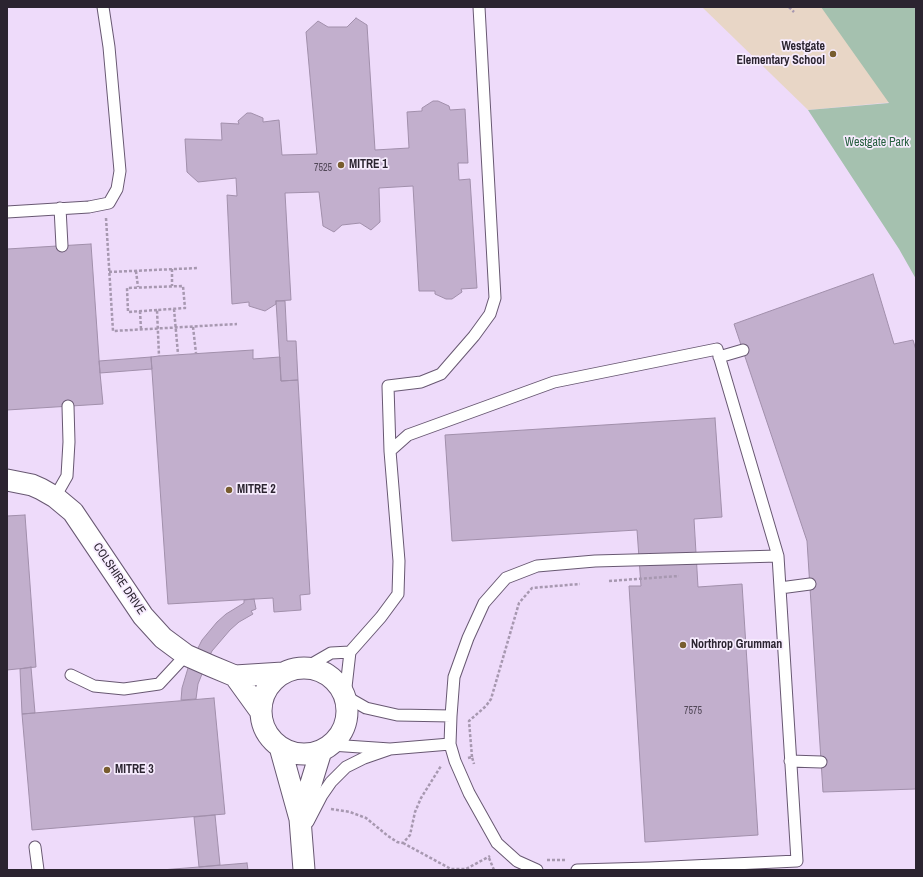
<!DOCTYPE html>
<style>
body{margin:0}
#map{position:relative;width:923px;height:877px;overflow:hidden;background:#eedbfa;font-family:"Archivo Narrow",sans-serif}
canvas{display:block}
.frame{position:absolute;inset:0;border:8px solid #2b2430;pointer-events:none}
</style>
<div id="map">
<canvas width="923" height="877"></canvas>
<div class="frame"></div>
</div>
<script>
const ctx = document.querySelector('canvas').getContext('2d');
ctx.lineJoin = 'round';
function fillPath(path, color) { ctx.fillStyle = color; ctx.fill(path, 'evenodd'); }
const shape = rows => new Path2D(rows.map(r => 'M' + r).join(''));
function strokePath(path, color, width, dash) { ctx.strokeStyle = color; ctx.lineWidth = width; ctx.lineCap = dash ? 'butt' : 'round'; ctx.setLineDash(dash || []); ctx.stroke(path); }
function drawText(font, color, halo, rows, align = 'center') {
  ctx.font = font + ' "Archivo Narrow",sans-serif'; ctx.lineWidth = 3.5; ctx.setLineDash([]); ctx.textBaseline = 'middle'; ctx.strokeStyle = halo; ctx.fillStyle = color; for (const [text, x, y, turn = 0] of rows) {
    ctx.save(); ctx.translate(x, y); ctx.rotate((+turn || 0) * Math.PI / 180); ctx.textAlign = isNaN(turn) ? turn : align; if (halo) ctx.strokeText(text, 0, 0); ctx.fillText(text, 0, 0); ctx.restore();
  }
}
fillPath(shape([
 [702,7,916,7,916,100,808,110]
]), '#e8d6c6');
fillPath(shape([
 [821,7,916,7,916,279,899,249,808,110,889,103]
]), '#a5c1af');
const building = shape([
 [356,18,367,25,375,150,409,148,407,112,422,111,422,108,433,101,438,101,449,106,450,110,465,109,468,163,458,163,459,180,470,179,477,288,461,289,462,292,452,299,446,299,435,294,435,291,419,291,413,186,379,188,380,222,371,230,360,223,342,225,334,232,323,226,319,192,285,193,291,300,276,301,276,304,265,311,249,306,249,302,232,304,227,195,237,196,236,178,198,182,187,172,185,139,222,140,221,123,239,124,238,121,247,113,251,113,263,118,263,122,279,120,282,155,317,154,306,32,318,21,328,27,347,27,356,18],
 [91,244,100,373,103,404,7,410,7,249,91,244],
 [873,274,894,344,913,340,916,350,916,789,823,792,807,541,734,324,873,274],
 [276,301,285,301,287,341,296,341,298,380,281,381,276,301],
 [253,350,253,359,280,357,281,381,298,380,310,594,300,595,301,610,274,612,273,598,168,604,151,357,159,356,253,350],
 [151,357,152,369,100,373,99,361,151,357],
 [715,418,722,517,694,519,698,587,742,584,758,835,645,842,629,586,641,586,637,530,452,541,445,435,715,418],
 [25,515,36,667,7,670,7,516,25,515],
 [254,599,256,609,251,611,253,614,239,622,230,630,212,651,208,659,198,684,196,699,181,700,182,688,188,668,202,640,217,622,226,614,244,603,244,600,254,599],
 [31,667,35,713,22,714,20,669,31,667],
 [214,698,225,814,32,830,22,714,214,698],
 [215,815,220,865,199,867,194,817,215,815],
 [247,863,248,870,161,870,199,867,247,863]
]);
fillPath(building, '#c2afcd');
strokePath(building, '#a18fab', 1);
const lane = shape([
 [60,208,62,246],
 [7,212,89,207,109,203,117,189,120,171,109,47,103,7],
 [719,357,743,350],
 [390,451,388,386,421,382,441,374,474,336,490,314,495,298,479,7],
 [55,497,67,476,69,442,68,406],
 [780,588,810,584],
 [305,668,331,653,350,652],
 [71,675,94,686,124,689,159,684,186,655],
 [451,716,397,715,366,708,345,696,350,652,381,617,398,594,399,561,390,451,408,435,554,382,717,349,778,556,797,861,650,868,577,870],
 [331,745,390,749,450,744],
 [790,761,821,762],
 [308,822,322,795,331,782,346,767,364,758,390,749],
 [35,847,38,870],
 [537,870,517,861,497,843,469,793,455,761,450,744,451,716,454,677,468,638,484,603,506,578,537,566,595,561,778,556]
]);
const street = shape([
 [7,480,32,485,41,489,55,497,73,512,143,616,163,638,186,655,211,666,235,676,283,673],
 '261 711a43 43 0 1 1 86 0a43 43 0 1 1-86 0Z',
 [235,676,261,712],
 [280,747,300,819,304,870],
 [300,819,321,751]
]);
strokePath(lane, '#685872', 13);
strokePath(street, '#685872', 23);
strokePath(shape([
 [789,7,794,12],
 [106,218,113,331,237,324],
 [172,269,172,286],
 [136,271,138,287],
 [109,272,198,268],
 [174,309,178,354],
 [157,310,128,312,127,288,183,286,185,308,157,310,159,356],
 [140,311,141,329],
 [193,327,196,353],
 [609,581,679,576],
 [472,757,469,721,486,706,491,699,519,603,532,588,580,584],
 [468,758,472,757,474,764],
 [331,809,350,812,366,818,388,836,397,842,403,843,410,835,415,812,421,798,441,766],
 [403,843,451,869,466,869,490,856],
 [489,858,494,870],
 [547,860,566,860]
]), '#a798b0', 2.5, [3, 2]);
strokePath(lane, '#fff', 11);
strokePath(street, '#fff', 21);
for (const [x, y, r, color] of [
 [833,54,4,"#785d2f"],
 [341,165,4,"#785d2f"],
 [229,490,4,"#785d2f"],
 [683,645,4,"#785d2f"],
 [107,770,4,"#785d2f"]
]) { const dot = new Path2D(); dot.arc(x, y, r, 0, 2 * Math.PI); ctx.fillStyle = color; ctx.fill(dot); strokePath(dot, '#f7ecfe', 1.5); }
drawText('10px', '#514757', null, [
 ["7525",323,168],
 ["7575",693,711]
]);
drawText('bold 12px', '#2b2430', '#f7ecfe', [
 ["Westgate",825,47,"right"],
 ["Elementary School",825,61,"right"],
 ["MITRE 1",349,165],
 ["MITRE 2",237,490],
 ["Northrop Grumman",691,645],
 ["MITRE 3",115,770]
], 'left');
drawText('12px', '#265f3f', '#f7ecfe', [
 ["Westgate Park",877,143]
]);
drawText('12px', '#2b2430', '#f7ecfe', [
 ["COLSHIRE DRIVE",119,579,56]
]);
</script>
